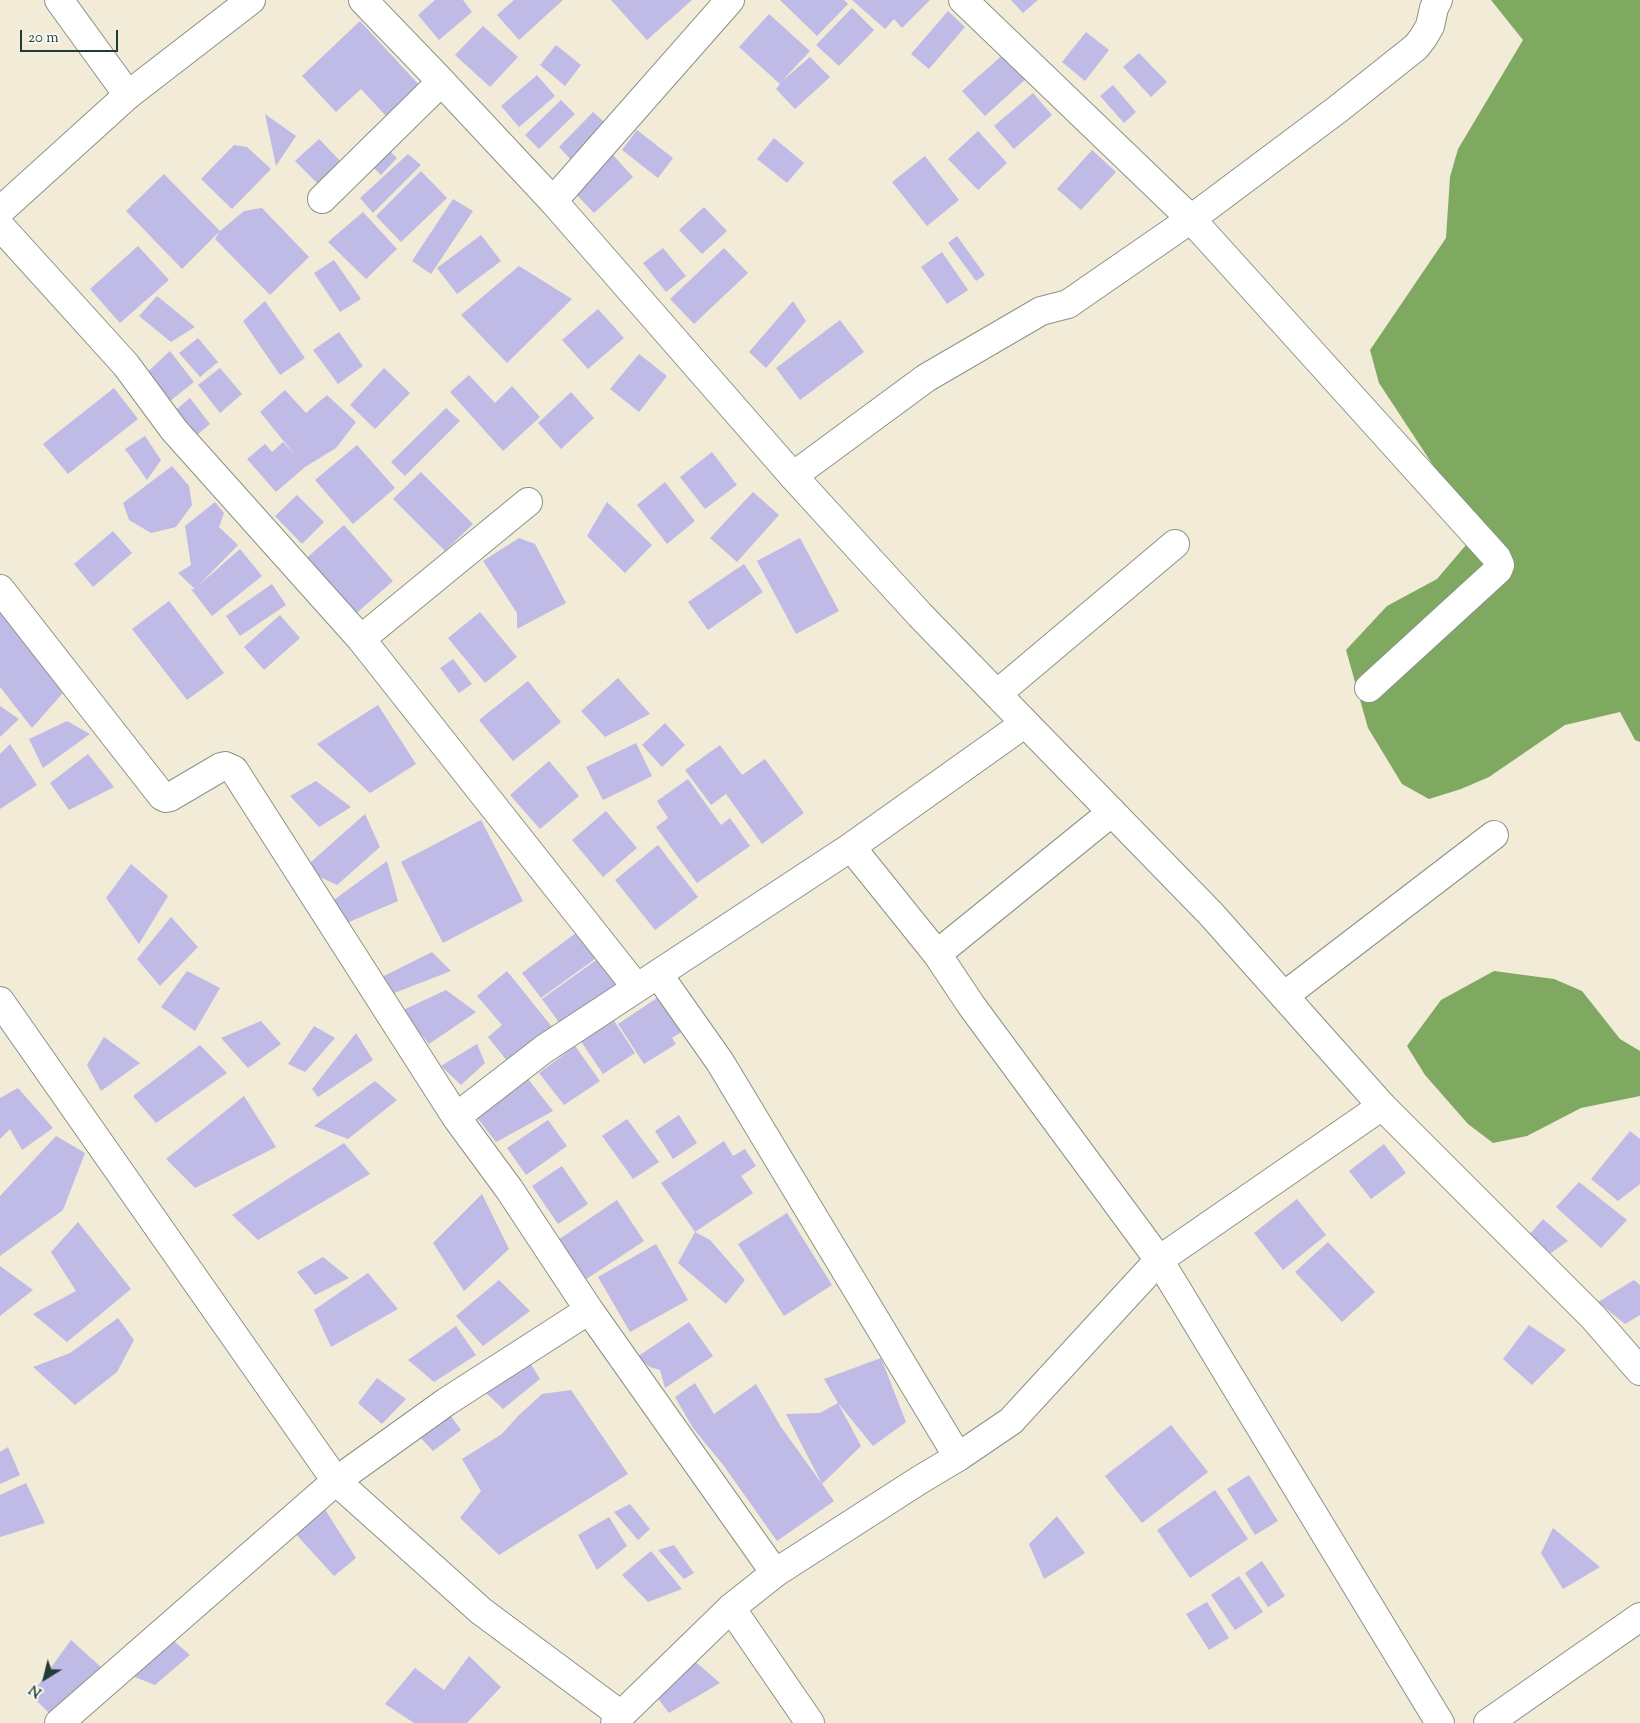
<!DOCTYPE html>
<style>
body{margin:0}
#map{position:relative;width:1640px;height:1723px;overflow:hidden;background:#f2ebd8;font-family:"Sorts Mill Goudy",serif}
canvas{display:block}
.north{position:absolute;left:20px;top:1653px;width:50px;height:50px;-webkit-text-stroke:4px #f6f6f2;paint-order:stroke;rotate:216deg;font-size:14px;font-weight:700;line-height:20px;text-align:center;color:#1f3d34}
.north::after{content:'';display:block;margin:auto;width:18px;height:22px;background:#1f3d34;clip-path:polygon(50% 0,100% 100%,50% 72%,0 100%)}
.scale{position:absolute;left:20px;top:30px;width:98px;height:22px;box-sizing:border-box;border:2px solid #1f3d34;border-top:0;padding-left:6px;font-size:15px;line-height:18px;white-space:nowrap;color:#1f3d34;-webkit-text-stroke:4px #f6f6f2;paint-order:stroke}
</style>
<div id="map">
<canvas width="1640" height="1723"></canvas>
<div class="north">N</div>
<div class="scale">20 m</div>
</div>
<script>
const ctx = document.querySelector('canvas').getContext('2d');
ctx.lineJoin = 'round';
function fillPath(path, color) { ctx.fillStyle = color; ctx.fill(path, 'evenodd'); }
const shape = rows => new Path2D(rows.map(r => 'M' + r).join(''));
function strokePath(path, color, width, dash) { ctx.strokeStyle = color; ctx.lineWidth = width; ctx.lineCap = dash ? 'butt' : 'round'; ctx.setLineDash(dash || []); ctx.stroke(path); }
fillPath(shape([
 [1491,0,1640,0,1640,742,1635,740,1620,712,1565,725,1489,777,1461,789,1429,799,1402,784,1368,728,1346,650,1387,606,1437,579,1477,532,1379,383,1370,350,1446,238,1450,177,1458,149,1523,40],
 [1494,971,1554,979,1582,991,1620,1039,1640,1051,1640,1096,1581,1108,1527,1136,1493,1143,1468,1124,1425,1075,1407,1046,1441,1000]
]), '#7fa860');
fillPath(shape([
 [435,0,463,0,472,12,439,40,418,15],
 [514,0,563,0,519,40,497,15],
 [611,0,692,0,647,40],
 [780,0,844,0,848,4,817,36],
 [852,0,930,0,902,28,894,19,885,29],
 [1011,0,1038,0,1023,13],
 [852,8,874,30,839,66,816,45],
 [948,11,965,27,929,69,911,54],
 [769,14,810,51,781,82,810,57,830,77,795,109,776,89,780,84,739,47],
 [360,21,421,87,388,118,361,89,336,112,302,76],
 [483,26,518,57,490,87,455,55],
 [1086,32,1109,50,1085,81,1062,62],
 [556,45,581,65,565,86,540,65],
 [1007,51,1029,76,985,116,962,91],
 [1139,53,1167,82,1151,97,1123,67],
 [537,75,555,96,519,127,501,106],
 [1113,85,1136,112,1124,123,1100,96],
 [1033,93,1052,115,1014,149,994,126],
 [561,100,575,114,539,149,525,135],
 [593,112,610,127,574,163,559,147],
 [265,114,296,136,276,166],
 [637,130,673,158,658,178,622,150],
 [978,131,1007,163,978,190,948,159],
 [774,138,804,163,787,183,757,159],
 [319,139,343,164,320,186,295,161],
 [234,145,247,147,271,169,232,209,201,179],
 [386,147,397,158,381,175,370,164],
 [1092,150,1116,172,1081,210,1057,189],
 [408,154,421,165,373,213,360,198],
 [613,155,633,177,594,213,573,191],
 [925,156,959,200,927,226,892,182],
 [421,171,447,198,401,242,376,216],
 [164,174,220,231,244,211,262,208,309,257,270,295,215,239,220,231,182,269,126,211],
 [453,199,473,211,431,274,412,261],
 [704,207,727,231,702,254,679,230],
 [363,212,397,249,366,279,328,242],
 [481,235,501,261,457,294,437,268],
 [957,236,985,275,976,281,948,243],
 [138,246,169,280,120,323,90,289],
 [663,248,686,276,666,292,643,263],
 [724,248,748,273,694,324,670,299],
 [942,252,968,290,947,304,921,267],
 [334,260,361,299,340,312,314,273],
 [519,266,572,299,507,363,461,315],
 [157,296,195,327,171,342,139,316],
 [265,301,305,358,280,375,243,321],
 [793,301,806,321,766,368,749,352],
 [598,309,624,338,588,369,562,340],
 [840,320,864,352,800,400,776,368],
 [339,332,363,366,338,384,313,350],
 [198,338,218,362,200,377,179,353],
 [170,351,194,382,165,405,140,379],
 [639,354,667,376,639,412,610,389],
 [220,368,242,394,220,413,198,385],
 [384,368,410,393,375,429,350,405],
 [469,375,495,403,512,386,540,417,503,451,450,392],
 [114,388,138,419,68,474,43,444],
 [285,390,306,413,327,395,356,422,336,448,305,467,276,492,247,459,265,444,272,452,283,442,295,455,260,412],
 [571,392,594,418,561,449,538,423],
 [190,398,210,424,192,439,172,413],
 [446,408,460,421,405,476,391,462],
 [145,436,161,460,147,480,125,449],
 [357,445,395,488,353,524,315,480],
 [712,452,737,485,705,509,680,477],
 [172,466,189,486,192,505,176,527,151,533,129,520,123,503],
 [421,472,473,524,445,551,393,499],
 [665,482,695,521,667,544,637,505],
 [753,492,779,515,737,562,710,538],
 [297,495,324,522,302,544,275,516],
 [215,502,224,513,219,527,238,545,199,585,240,549,262,576,212,616,191,589,195,589,178,573,191,565,185,526],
 [607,502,652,545,625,573,587,536],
 [344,525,393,581,351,618,302,562],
 [113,531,132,553,93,587,74,564],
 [519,538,535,544,566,603,517,629,517,613,483,561],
 [800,538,839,611,796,634,757,561],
 [744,564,763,592,708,630,688,602],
 [272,584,286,605,240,636,226,616],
 [169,601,224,673,187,700,132,629],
 [0,612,69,686,32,728,0,687],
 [480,612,517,657,485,683,448,638],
 [280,615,300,638,264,670,244,647],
 [453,659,472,684,459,693,440,668],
 [618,678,650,714,605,737,581,711],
 [528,681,561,722,513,761,479,720],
 [378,705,416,764,370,793,317,744],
 [0,706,19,719,0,737],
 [67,721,90,734,43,768,29,739],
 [665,723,685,745,662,767,642,745],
 [636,743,652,776,603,800,586,767],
 [10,744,37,785,0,809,0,754],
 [720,745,742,775,765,759,804,813,762,844,726,794,711,805,685,770],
 [88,754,114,787,69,810,50,783],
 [549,761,579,796,540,829,510,795],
 [688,779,721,825,730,818,750,846,697,883,656,827,668,818,657,801],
 [316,781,351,807,319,827,290,796],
 [606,811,637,848,603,877,572,840],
 [365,814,380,847,337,885,303,869],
 [481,820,523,901,443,943,401,862],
 [658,845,698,897,655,930,615,880],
 [387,861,398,901,349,922,327,905],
 [131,864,168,896,139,944,106,898],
 [171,917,198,947,160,986,137,959],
 [580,930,599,956,541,998,522,973],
 [432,952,451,971,389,995,380,978],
 [599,958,620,987,563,1028,542,999],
 [187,971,220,988,195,1031,161,1007],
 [507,971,552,1027,508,1062,488,1037,502,1025,477,996],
 [446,990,476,1012,429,1044,401,1011],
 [660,996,683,1031,672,1038,676,1044,644,1064,618,1024],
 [607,1010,635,1053,603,1074,574,1031],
 [261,1021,281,1044,248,1068,221,1038],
 [314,1026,335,1038,305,1072,288,1064],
 [356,1033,373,1060,318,1097,312,1089],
 [104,1037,140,1063,101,1091,87,1065],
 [477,1044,485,1063,461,1085,441,1066],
 [200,1045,227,1073,156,1123,133,1096],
 [575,1046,600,1081,564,1105,539,1073],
 [528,1079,553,1111,496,1142,471,1110],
 [375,1081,397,1100,348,1139,314,1126],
 [18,1088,53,1128,22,1150,10,1129,0,1139,0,1098],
 [244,1096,276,1147,195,1188,166,1159],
 [679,1115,697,1143,673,1159,655,1131],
 [627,1119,659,1162,633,1179,602,1136],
 [548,1120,567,1146,526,1175,507,1148],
 [1630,1131,1640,1139,1640,1184,1618,1201,1591,1179],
 [56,1136,85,1153,63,1210,0,1256,0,1196],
 [724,1141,733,1156,745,1149,756,1166,741,1176,753,1193,695,1232,661,1183],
 [344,1143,370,1174,258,1240,232,1215],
 [1384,1144,1406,1173,1371,1199,1349,1171],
 [562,1166,588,1204,558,1224,532,1186],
 [1579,1182,1627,1220,1601,1248,1556,1207],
 [482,1194,509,1249,464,1291,433,1243],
 [1297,1199,1326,1235,1283,1270,1254,1233],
 [617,1200,644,1241,585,1280,558,1240],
 [787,1213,832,1285,784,1316,738,1244],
 [1543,1219,1568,1241,1548,1255,1529,1235],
 [78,1222,131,1289,67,1342,33,1314,76,1291,51,1252],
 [695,1232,710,1240,745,1280,726,1304,678,1263],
 [1328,1242,1375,1292,1342,1322,1295,1272],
 [656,1244,688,1300,630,1332,598,1277],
 [323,1257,349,1278,315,1295,297,1272],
 [0,1266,33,1290,0,1316],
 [368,1273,398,1309,331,1347,314,1310],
 [499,1280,530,1311,483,1346,456,1316],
 [1634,1280,1640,1285,1640,1315,1625,1324,1598,1302],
 [118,1318,134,1340,117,1372,75,1405,33,1367,70,1353],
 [689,1322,713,1356,665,1388,660,1370,650,1367,637,1357],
 [1529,1325,1566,1350,1532,1385,1503,1359],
 [456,1326,476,1355,434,1382,408,1360],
 [881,1358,906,1422,873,1446,838,1403,861,1446,822,1484,834,1501,777,1541,724,1466,693,1428,675,1397,695,1383,714,1414,756,1384,781,1427,822,1484,786,1414,820,1413,838,1403,824,1379],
 [530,1363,540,1379,503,1409,481,1388],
 [377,1378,406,1399,382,1424,358,1403],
 [571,1390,628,1474,499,1555,460,1518,481,1491,462,1459,502,1434,518,1416,542,1394],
 [445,1408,461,1430,433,1451,415,1432],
 [1171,1425,1208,1472,1142,1523,1105,1476],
 [8,1447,20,1475,0,1484,0,1452],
 [1249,1475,1278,1521,1255,1535,1227,1489],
 [26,1483,45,1523,0,1537,0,1495],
 [1215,1490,1248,1539,1190,1578,1157,1530],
 [630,1504,650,1529,638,1540,614,1512],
 [324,1508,356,1558,334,1576,293,1531],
 [1057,1516,1085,1553,1044,1579,1029,1544],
 [609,1517,627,1546,597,1570,578,1535],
 [1553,1528,1600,1567,1563,1589,1541,1553],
 [674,1545,694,1573,684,1579,658,1550],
 [651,1551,682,1589,648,1602,622,1575],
 [1262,1561,1285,1596,1268,1607,1245,1573],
 [1239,1576,1263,1612,1235,1630,1211,1595],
 [1207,1602,1229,1638,1209,1650,1186,1614],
 [168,1636,190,1655,155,1685,125,1673],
 [71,1640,102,1668,50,1714,31,1695],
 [469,1656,501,1687,467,1723,414,1723,385,1704,415,1668,444,1690],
 [691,1658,720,1683,669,1713,656,1696]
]), '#bfbae6');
const street = shape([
 [59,0,128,95],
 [963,0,1191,219,1497,558,1500,565,1498,570,1369,688],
 [322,199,441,82],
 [553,201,730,0],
 [0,226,126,365,174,430,361,639,637,988],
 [793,476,926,378,1041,311,1068,304,1191,219,1338,109,1416,47,1423,38,1430,26,1434,8,1438,0],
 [0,589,162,796,166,798,170,797,221,767,225,766,234,770,456,1117,509,1189,589,1310,775,1573],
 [361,639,528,502],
 [997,694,1175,544],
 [851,847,937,954,971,1005,1159,1260,1440,1723],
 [937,954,1112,812],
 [658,974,720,1062,958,1457],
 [1284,996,1494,835],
 [0,1001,336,1481,481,1611,621,1715,615,1723],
 [1382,1106,1593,1317,1640,1371],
 [456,1117,544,1049,851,847,1024,724],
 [731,1608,810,1723],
 [59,1723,336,1481,446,1402,589,1310],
 [1488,1723,1640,1617]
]);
const secondary = shape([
 [363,0,437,77,553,201,793,476,920,615,1211,914,1382,1106,1159,1260,1011,1421,958,1457,918,1481,775,1573,731,1608,621,1715],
 [0,211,128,95,251,0]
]);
strokePath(street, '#889486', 30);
strokePath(secondary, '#889486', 30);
strokePath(street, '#fff', 28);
strokePath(secondary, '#fff', 28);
</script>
